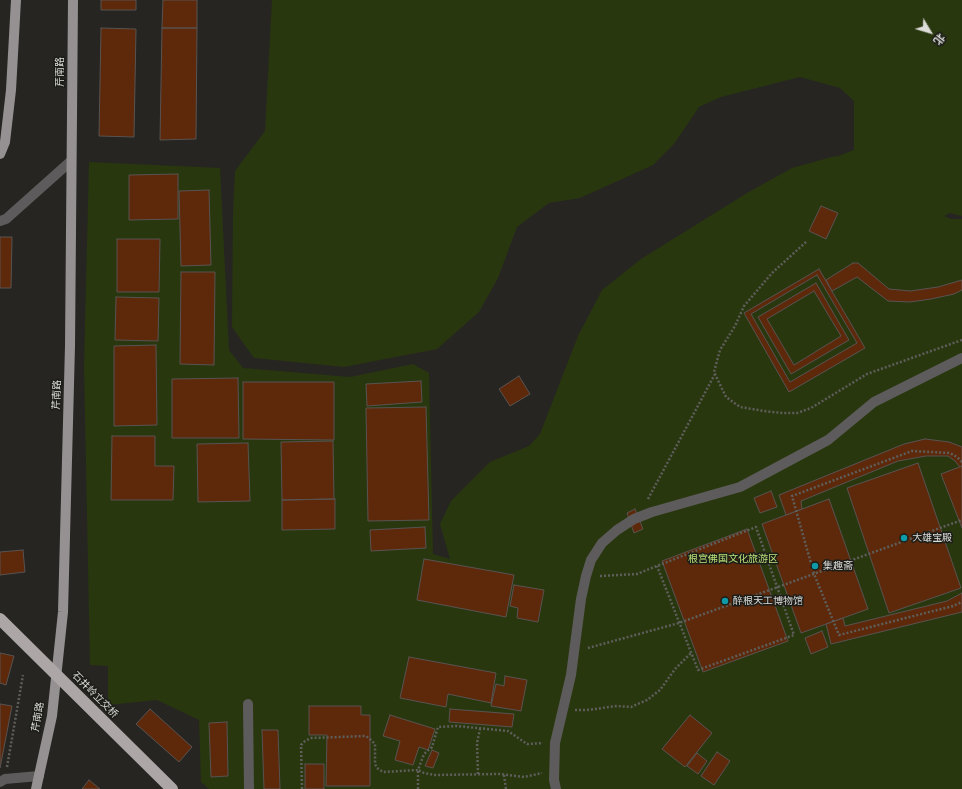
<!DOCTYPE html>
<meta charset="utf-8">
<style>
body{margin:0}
#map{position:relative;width:962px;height:789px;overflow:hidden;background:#262522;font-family:"PT Sans","Noto Sans SC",sans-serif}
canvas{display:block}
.north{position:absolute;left:910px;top:12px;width:40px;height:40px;-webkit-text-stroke:3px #1c1c18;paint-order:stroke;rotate:128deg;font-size:11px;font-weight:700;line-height:16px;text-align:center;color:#dbdbd8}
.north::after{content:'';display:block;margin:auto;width:14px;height:18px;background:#dbdbd8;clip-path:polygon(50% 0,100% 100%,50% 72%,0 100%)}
</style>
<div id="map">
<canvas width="962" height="789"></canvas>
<div class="north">北</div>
</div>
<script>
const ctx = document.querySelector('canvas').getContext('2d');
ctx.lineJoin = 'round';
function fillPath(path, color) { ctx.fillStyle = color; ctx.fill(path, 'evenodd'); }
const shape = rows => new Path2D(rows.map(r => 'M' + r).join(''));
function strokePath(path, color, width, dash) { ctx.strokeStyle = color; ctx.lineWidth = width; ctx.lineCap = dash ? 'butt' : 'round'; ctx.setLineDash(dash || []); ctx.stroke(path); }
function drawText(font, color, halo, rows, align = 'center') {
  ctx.font = font + ' "PT Sans","Noto Sans SC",sans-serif'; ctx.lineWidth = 3; ctx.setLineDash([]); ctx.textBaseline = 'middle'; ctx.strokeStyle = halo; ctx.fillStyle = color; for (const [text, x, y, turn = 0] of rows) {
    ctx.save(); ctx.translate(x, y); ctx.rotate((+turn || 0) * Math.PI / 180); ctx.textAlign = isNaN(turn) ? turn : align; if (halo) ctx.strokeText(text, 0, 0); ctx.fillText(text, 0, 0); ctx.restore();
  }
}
fillPath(shape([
 [272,0,962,0,962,216,950,213,944,216,951,219,962,219,962,789,209,789,201,782,199,720,157,700,108,705,108,666,90,665,84,366,89,162,220,168,229,350,243,368,350,377,413,364,429,373,433,554,450,559,440,524,451,501,490,462,529,446,540,434,578,336,602,290,641,259,747,193,792,168,835,156,836,157,854,150,854,101,840,88,800,77,721,97,699,107,674,144,653,165,580,198,549,203,517,227,498,278,479,312,437,349,344,367,254,358,232,327,233,212,235,171,265,131]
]), '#29370f');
const building = shape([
 [101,0,136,0,136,10,101,10,101,0],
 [163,0,197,0,197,28,162,28,163,0],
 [101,28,136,29,134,137,99,136,101,28],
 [162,28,197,28,196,139,160,140,162,28],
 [178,174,178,219,129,220,129,175,178,174],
 [209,190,211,265,181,266,179,191,209,190],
 [821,206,838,213,826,239,809,231,821,206],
 [0,237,12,237,11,288,0,288,0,237],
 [117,239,160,239,159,292,117,292,117,239],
 [853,263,858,263,889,289,910,291,938,287,962,280,962,290,954,294,931,299,910,302,888,301,857,277,832,291,826,280,853,263],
 [819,269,865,348,789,392,744,313,819,269],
 [181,272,215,272,214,365,180,364,181,272],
 [817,275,857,343,790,382,751,314,817,275],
 [816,283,849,340,791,374,758,317,816,283],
 [814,291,841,336,794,365,767,319,814,291],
 [116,297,159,298,158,341,115,340,116,297],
 [156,345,157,425,114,426,114,346,156,345],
 [519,376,530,394,510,406,499,389,519,376],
 [238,378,239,438,172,438,172,379,238,378],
 [421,381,422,402,367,406,366,384,421,381],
 [243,382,334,382,334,440,243,439,243,382],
 [426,407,429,520,368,521,366,408,426,407],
 [112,436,155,436,155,466,174,466,173,500,111,500,112,436],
 [925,439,949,442,962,447,962,466,960,467,955,461,948,456,926,456,898,461,801,501,802,509,786,515,779,495,904,444,925,439],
 [333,441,334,499,282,500,281,442,333,441],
 [248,443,250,501,198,502,197,444,248,443],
 [918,463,961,588,889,613,847,488,918,463],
 [962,466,962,528,941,474,962,466],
 [771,491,777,507,760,513,754,498,771,491],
 [335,499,335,529,282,530,282,500,335,499],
 [829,499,868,609,801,633,762,524,829,499],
 [635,509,643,529,634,533,627,513,635,509],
 [425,527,426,548,371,551,370,530,425,527],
 [747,529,788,641,703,672,662,561,747,529],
 [23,550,25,572,0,575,0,552,23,550],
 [424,559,514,575,506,617,417,600,424,559],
 [514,585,544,590,538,622,517,618,518,608,510,606,514,585],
 [962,593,962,612,831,644,826,624,843,618,845,626,947,601,962,593],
 [822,631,828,647,811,654,805,638,822,631],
 [0,653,14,656,6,685,0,683,0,653],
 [409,657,496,673,491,703,448,694,446,707,400,698,409,657],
 [505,676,527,680,521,711,491,706,496,684,504,686,505,676],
 [0,704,12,706,0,768,0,704],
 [309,706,361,706,361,715,370,715,370,786,326,786,327,735,309,735,309,706],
 [150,709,192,747,179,762,136,724,150,709],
 [450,709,514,714,512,727,449,722,450,709],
 [390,715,435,729,428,750,419,747,413,765,395,760,400,741,383,736,390,715],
 [690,715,712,733,685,767,662,749,690,715],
 [227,722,228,776,211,777,209,723,227,722],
 [262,730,278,730,280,789,264,789,262,730],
 [432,750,439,753,433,768,425,766,432,750],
 [717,752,730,761,714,785,701,776,717,752],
 [697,753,707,761,698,774,687,766,697,753],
 [305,764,324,764,324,789,305,789,305,764],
 [89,780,100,789,82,789,89,780]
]);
fillPath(building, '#5e290a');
strokePath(building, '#585351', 1);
strokePath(shape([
 [806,242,772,273,744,306,735,326,720,350,714,372,726,397,740,407,764,411,782,413,797,413,811,408,867,374,962,340],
 [962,462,957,457,950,453,912,451,792,496,814,574,839,635,953,606,962,602],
 [648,499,715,374],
 [600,576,637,574,657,566,756,527,794,635,698,670,657,566],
 [588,648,679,623,962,520],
 [575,710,587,710,617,706,631,707,647,700,660,690,675,669,691,653],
 [7,767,23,675],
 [478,774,477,743,480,729],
 [504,775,506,789],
 [302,789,301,745,305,741,311,738,366,736,371,740,375,744,375,764,377,768,383,772,418,770,424,754,432,747,438,727,457,726,508,731,527,744,543,743],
 [418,789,418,770,424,773,435,775,500,774,524,777,542,773]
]), '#5e5e5b', 2.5, [2, 2]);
strokePath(shape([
 [0,221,6,219,71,161],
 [248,704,249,789],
 [0,782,5,779,39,776],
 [556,789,554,780,555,743,571,675,581,599,586,576,591,560,602,543,617,530,634,519,652,512,740,487,828,440,874,402,962,358]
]), '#5d5b5b', 10);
strokePath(shape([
 [0,154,5,142,11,90,16,0],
 [36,789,52,716,63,612,70,346,73,0]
]), '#959192', 10);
strokePath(shape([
 [0,619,172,789]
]), '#aca6a7', 12);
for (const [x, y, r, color] of [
 [904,538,4,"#0f9aa8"],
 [815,566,4,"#0f9aa8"],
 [725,601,4,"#0f9aa8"]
]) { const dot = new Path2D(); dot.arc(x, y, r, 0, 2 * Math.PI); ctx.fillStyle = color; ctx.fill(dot); strokePath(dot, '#1c1c18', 1.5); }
drawText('10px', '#dbdbd8', '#1c1c18', [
 ["芹南路",60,72,-90],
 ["芹南路",57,395,-88],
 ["石井岭立交桥",95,695,45],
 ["芹南路",38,717,-80]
]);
drawText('10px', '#dbdbd8', '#1c1c18', [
 ["大雄宝殿",912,538],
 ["集趣斋",823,566],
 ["醉根天工博物馆",733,601]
], 'left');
drawText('10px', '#b8e178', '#1c1c18', [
 ["根宫佛国文化旅游区",733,559]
]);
</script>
